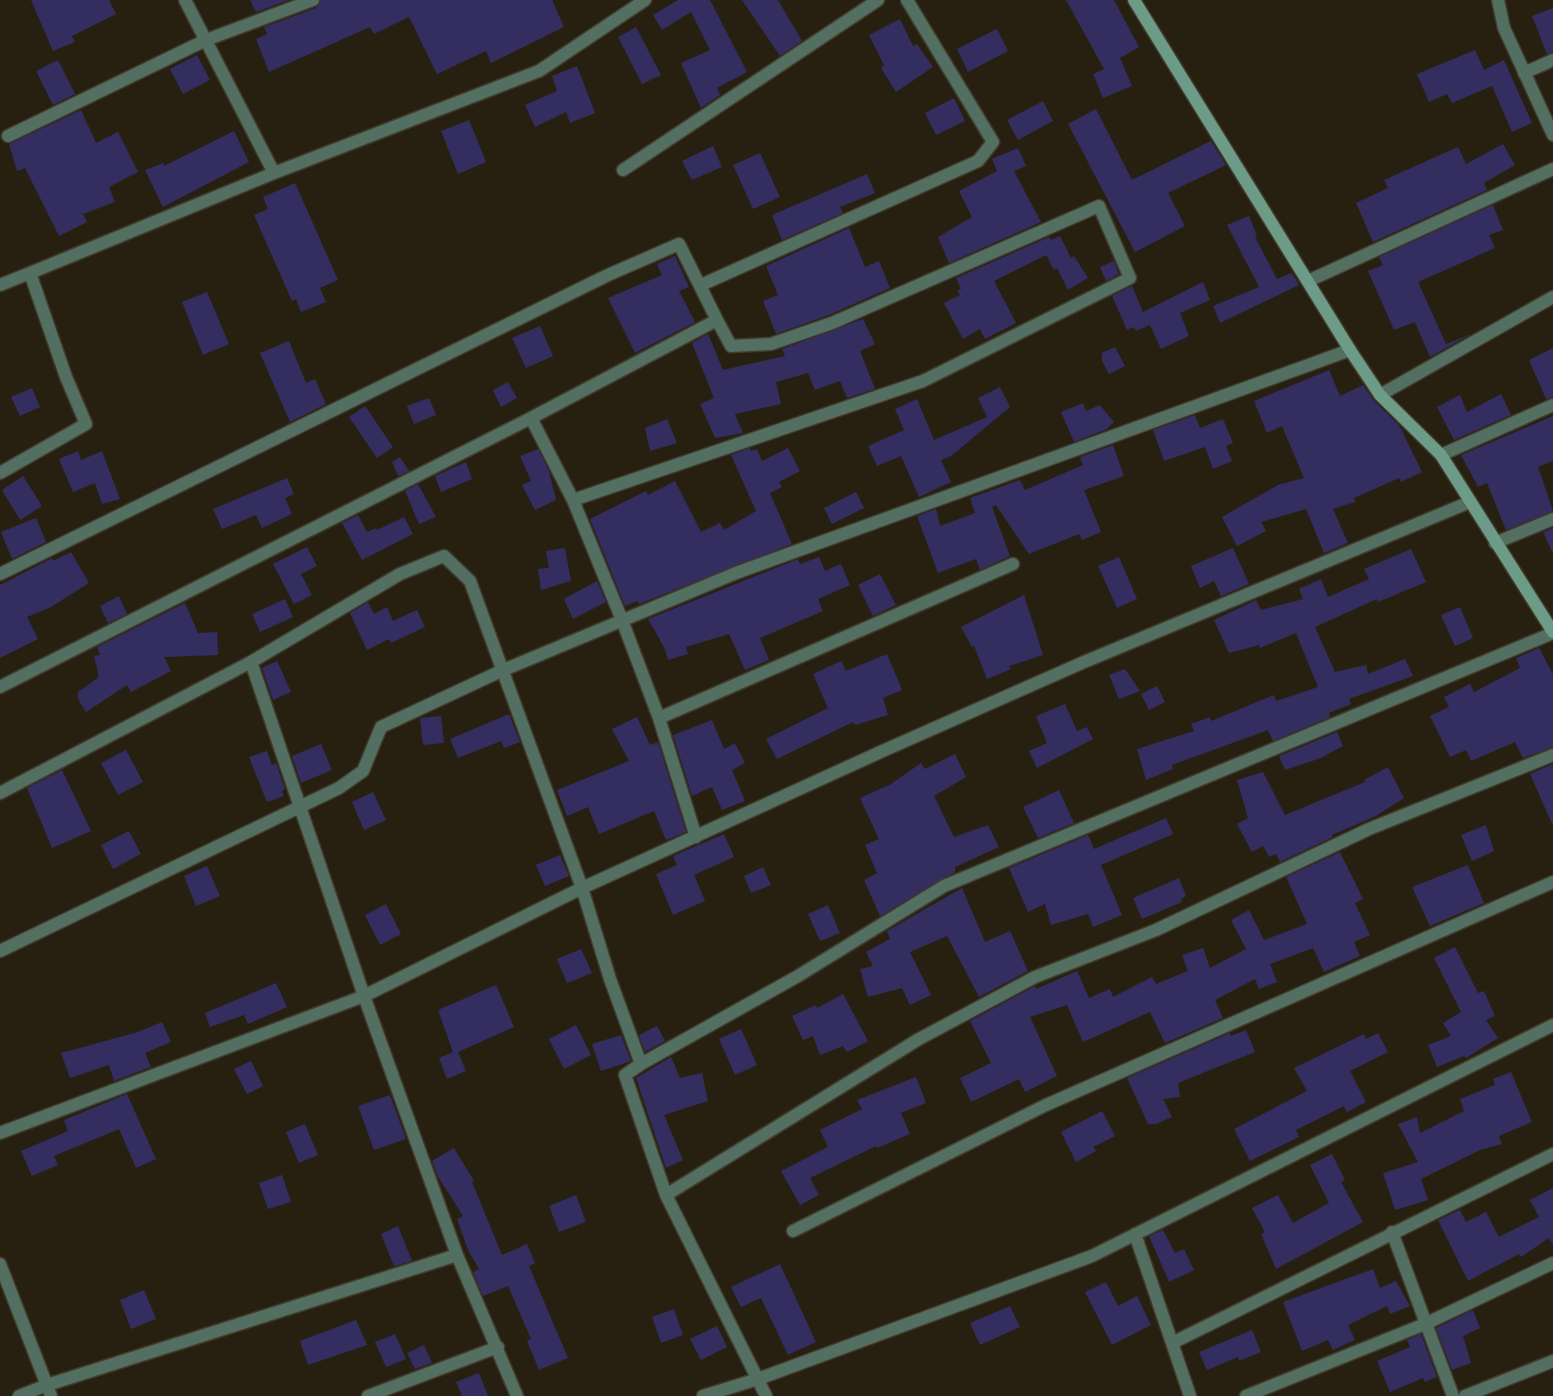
<!DOCTYPE html>
<style>
body{margin:0}
canvas{display:block;background:#272011}
</style>
<canvas width="1553" height="1396"></canvas>
<script>
const ctx = document.querySelector('canvas').getContext('2d');
ctx.lineJoin = 'round';
function fillPath(path, color) { ctx.fillStyle = color; ctx.fill(path, 'evenodd'); }
const shape = rows => new Path2D(rows.map(r => 'M' + r).join(''));
function strokePath(path, color, width, dash) { ctx.strokeStyle = color; ctx.lineWidth = width; ctx.lineCap = dash ? 'butt' : 'round'; ctx.setLineDash(dash || []); ctx.stroke(path); }
fillPath(shape([
 [31,0,109,0,116,14,72,36,75,42,53,51],
 [250,0,289,0,256,12],
 [321,0,552,0,564,27,491,63,486,51,437,74,409,17,374,34,370,27,269,72,256,39,267,34,264,27,316,8],
 [678,0,710,0,747,72,717,88,720,95,701,108,681,63,710,50,691,12,662,30,653,15],
 [742,0,778,0,802,41,780,56],
 [1066,0,1114,0,1139,47,1120,58,1132,86,1103,98,1093,74,1104,69],
 [1553,8,1553,52,1547,54,1532,16],
 [900,19,913,46,917,44,933,67,896,92,881,68,884,65,869,35],
 [636,27,661,75,642,84,618,37],
 [997,29,1008,51,968,72,957,49],
 [1475,50,1484,70,1504,60,1532,123,1512,132,1492,86,1452,103,1447,94,1429,102,1417,74],
 [197,55,210,80,183,94,170,69],
 [58,60,75,94,53,105,36,71],
 [577,66,595,113,570,123,566,112,535,127,525,105,557,91,552,76],
 [954,98,965,121,936,135,925,113],
 [1043,101,1053,121,1018,140,1007,120],
 [1096,109,1132,180,1211,141,1226,165,1168,193,1185,226,1135,252,1068,124],
 [81,110,96,143,118,132,138,172,109,187,115,202,83,214,87,222,59,236,25,168,17,171,9,144],
 [469,120,486,162,458,174,441,131],
 [234,131,249,162,163,207,145,170,163,163,164,166],
 [1503,144,1515,165,1484,183,1487,190,1373,242,1356,203,1388,188,1384,180,1458,147,1466,164],
 [713,146,722,167,692,180,682,161],
 [1018,148,1026,166,1014,171,1041,222,949,263,938,237,972,217,959,191,997,171,992,159],
 [760,153,780,197,753,209,733,165],
 [867,174,875,193,840,207,843,213,782,240,772,215],
 [295,183,338,280,320,288,326,302,301,312,296,299,292,301,254,215,268,209,263,197],
 [1493,205,1503,230,1489,235,1495,248,1418,282,1446,344,1471,334,1430,357,1415,322,1394,330,1368,271,1383,265,1379,257],
 [1249,216,1257,236,1255,237,1277,279,1292,273,1299,285,1220,323,1213,306,1259,287,1227,225],
 [849,228,865,267,879,261,890,288,829,315,776,334,763,301,778,295,766,266],
 [1060,236,1071,258,1074,256,1088,278,1068,290,1057,268,1054,270,1046,255,994,281,1016,323,985,339,980,329,963,339,944,303,960,295,957,291,961,289,956,278,1049,237,1051,240],
 [675,256,689,287,679,291,695,322,635,353,608,298,662,275,657,264],
 [1114,261,1119,274,1106,281,1100,267],
 [1203,282,1210,300,1180,313,1189,336,1161,349,1150,325,1136,331,1134,327,1127,330,1112,296,1132,286,1143,312],
 [207,292,229,344,203,355,182,302],
 [863,319,875,344,860,351,875,389,847,398,840,381,815,390,808,373,776,382,781,404,735,414,743,433,715,438,700,404,714,398,692,343,708,334,723,370,785,356,782,349],
 [540,326,553,356,526,368,512,338],
 [289,341,306,383,315,379,326,404,290,422,260,353],
 [1115,347,1125,366,1109,374,1102,361,1102,353],
 [1553,348,1553,397,1546,399,1529,360],
 [1329,370,1340,396,1363,385,1374,401,1399,425,1422,472,1401,482,1399,478,1354,498,1355,502,1333,509,1348,543,1324,553,1306,509,1261,522,1266,531,1237,546,1222,517,1278,485,1304,478,1282,426,1267,433,1254,401],
 [508,382,517,398,501,407,493,390],
 [1000,387,1010,407,951,456,941,460,951,482,919,497,901,456,877,466,868,446,904,430,895,409,917,399,934,440,987,417,978,398],
 [32,388,40,407,20,416,11,397],
 [1501,394,1511,415,1454,440,1437,407,1460,395,1467,412],
 [429,398,436,415,414,424,407,406],
 [1083,403,1086,411,1100,405,1114,422,1107,429,1074,442,1061,412],
 [365,406,393,447,377,458,349,417],
 [1195,415,1200,428,1223,419,1233,443,1226,446,1232,461,1213,469,1205,447,1164,461,1153,430],
 [1553,416,1553,461,1538,467,1553,511,1506,530,1487,483,1478,487,1461,455],
 [667,419,677,443,650,451,645,428],
 [1113,445,1124,476,1084,490,1101,532,1082,540,1079,534,1029,554,996,505,992,507,1010,556,980,570,976,559,938,573,917,516,936,509,940,526,975,513,970,498,1020,480,1025,490,1083,465,1080,457],
 [750,448,751,451,757,449,762,461,788,448,800,471,779,482,782,487,770,493,792,544,639,604,637,601,625,606,590,519,646,491,648,495,675,481,701,532,720,523,724,530,756,511,731,455],
 [538,449,549,471,556,500,535,510,522,485,531,481,520,456],
 [78,451,81,460,102,451,120,499,102,504,95,483,73,492,59,459],
 [400,457,409,471,398,476,392,462],
 [466,462,472,479,441,492,435,476],
 [23,476,42,506,20,520,2,490],
 [287,478,294,494,285,498,292,514,262,528,256,515,222,529,213,509],
 [418,484,436,517,419,524,405,491],
 [856,492,864,508,832,524,824,508],
 [358,515,367,532,376,528,377,530,404,517,413,534,362,560,342,523],
 [36,518,46,542,12,559,1,532],
 [1553,528,1553,554,1543,532],
 [307,547,317,566,301,574,312,595,294,604,273,564],
 [565,548,571,581,541,590,538,569,549,568,546,551],
 [1233,548,1249,584,1221,596,1214,581,1200,588,1191,566],
 [1411,549,1426,582,1378,602,1377,599,1315,627,1335,672,1366,665,1368,674,1405,659,1413,676,1349,699,1351,704,1329,713,1330,717,1273,741,1268,730,1172,765,1173,769,1146,780,1137,749,1194,731,1191,724,1210,717,1211,721,1274,695,1276,701,1318,687,1296,633,1260,648,1259,645,1229,653,1214,620,1256,600,1261,610,1303,599,1299,589,1321,579,1328,597,1369,579,1364,569],
 [71,552,89,583,51,607,27,617,38,639,0,658,0,585,52,558,53,561],
 [819,557,825,571,841,564,850,585,818,599,823,611,760,638,769,660,745,670,729,634,686,647,688,654,668,660,664,647,648,619,798,559,800,564],
 [1119,557,1137,599,1117,608,1098,566],
 [880,574,896,605,873,616,858,585],
 [597,581,606,602,573,619,564,599],
 [1024,595,1043,655,1009,666,1011,669,987,679,974,646,972,647,961,627],
 [119,596,127,614,108,623,100,606],
 [285,599,293,617,260,632,252,614],
 [368,602,374,614,387,607,393,621,417,610,425,627,391,643,389,639,367,650,350,613],
 [185,603,198,633,217,632,218,655,164,657,171,671,131,692,127,685,86,712,78,699,78,692,99,677,94,656,100,655,97,647],
 [1460,607,1473,638,1455,646,1441,615],
 [1539,648,1553,674,1553,747,1523,758,1515,742,1471,761,1466,750,1450,757,1430,716,1449,707,1444,697,1470,684,1474,692,1520,668,1516,658],
 [887,654,902,690,883,698,888,715,855,725,853,722,777,759,766,739,828,708,813,674,841,661,846,671],
 [277,661,291,692,273,700,262,668],
 [1125,669,1140,691,1119,699,1109,675],
 [1157,686,1165,702,1149,710,1141,694],
 [1065,704,1077,731,1087,727,1093,739,1037,768,1029,751,1047,743,1036,716],
 [509,714,520,742,504,748,501,741,458,758,450,739],
 [441,716,444,743,423,745,420,718],
 [637,717,650,745,658,742,686,832,666,840,654,811,599,834,588,807,567,816,557,790,629,761,612,729],
 [712,720,724,749,735,743,745,763,732,770,745,801,722,810,712,787,692,796,673,735],
 [1337,732,1343,746,1321,758,1285,770,1279,756],
 [321,744,332,770,301,783,292,756],
 [126,750,143,782,118,795,101,763],
 [267,751,272,765,276,763,285,789,282,791,284,796,267,802,249,757],
 [955,754,966,777,934,796,954,837,988,825,999,847,955,867,955,872,880,916,864,880,877,873,865,845,879,839,860,798,891,784,921,763,925,769],
 [1553,764,1553,826,1530,774],
 [1388,767,1404,798,1376,816,1332,835,1333,837,1280,862,1276,854,1269,857,1263,846,1252,852,1237,824,1248,818,1237,780,1263,772,1285,815,1365,782,1364,780],
 [62,770,91,831,52,848,27,788],
 [1059,790,1074,823,1038,838,1023,807],
 [373,792,386,820,364,830,352,802],
 [1166,818,1173,834,1101,865,1122,915,1093,927,1088,914,1051,925,1045,904,1028,912,1009,868,1088,835,1094,849],
 [1486,825,1494,851,1472,861,1461,835],
 [129,831,141,854,113,869,101,845],
 [724,834,734,857,694,875,705,901,673,915,656,874,677,865,673,856],
 [1340,852,1363,899,1355,903,1370,935,1354,942,1360,956,1324,972,1313,948,1270,964,1277,982,1259,989,1255,979,1215,1000,1223,1018,1165,1043,1150,1012,1083,1042,1067,1005,1030,1017,1057,1076,1025,1092,1019,1079,971,1102,960,1078,991,1063,970,1021,1035,986,1036,989,1077,971,1089,998,1110,989,1113,997,1152,977,1156,984,1188,971,1182,955,1203,948,1210,968,1246,949,1231,920,1249,910,1264,940,1307,924,1286,877],
 [560,855,569,876,545,886,536,865],
 [1468,865,1484,903,1430,926,1412,887],
 [207,866,220,896,196,906,184,876],
 [763,867,771,885,751,893,744,876],
 [1179,878,1186,896,1181,899,1182,902,1142,919,1133,898],
 [962,888,985,942,1010,931,1028,971,979,997,947,936,910,952,931,995,910,1005,902,988,868,997,860,969,873,966,866,952,890,939,887,931],
 [386,904,401,934,380,945,365,915],
 [828,905,840,933,820,941,808,914],
 [1455,947,1478,993,1484,991,1495,1016,1486,1020,1498,1038,1466,1058,1464,1056,1437,1067,1428,1045,1451,1036,1443,1023,1461,1012,1434,958],
 [581,949,592,973,567,983,557,959],
 [276,983,287,1007,248,1024,244,1015,210,1027,205,1013],
 [496,985,514,1027,458,1052,466,1071,447,1079,439,1058,453,1052,438,1010],
 [843,994,868,1041,847,1052,843,1046,820,1055,813,1036,803,1040,792,1016,816,1005,817,1008],
 [162,1022,171,1042,145,1053,151,1067,114,1081,109,1065,70,1078,61,1053,138,1032],
 [576,1025,591,1055,564,1069,549,1039],
 [657,1026,665,1041,645,1052,639,1035],
 [741,1029,757,1065,735,1075,719,1039],
 [1246,1030,1255,1052,1178,1083,1180,1097,1163,1099,1172,1117,1156,1124,1148,1124,1127,1078,1230,1033,1231,1036],
 [1378,1033,1388,1052,1350,1071,1366,1102,1347,1112,1344,1106,1296,1130,1299,1137,1250,1161,1234,1129,1307,1091,1294,1068,1364,1034,1366,1039],
 [621,1035,631,1061,601,1071,592,1044],
 [671,1057,680,1078,702,1073,708,1101,664,1115,683,1160,666,1168,636,1078],
 [251,1061,263,1086,247,1094,234,1069],
 [1511,1072,1532,1122,1499,1136,1502,1144,1480,1150,1421,1179,1428,1200,1395,1210,1383,1173,1418,1162,1398,1124,1417,1117,1420,1133,1464,1111,1460,1099,1495,1085,1493,1079],
 [916,1077,926,1103,901,1113,910,1134,877,1148,876,1146,810,1178,819,1195,800,1205,781,1171,828,1147,820,1130,862,1109,857,1100],
 [127,1094,156,1159,136,1168,119,1129,54,1156,58,1165,32,1176,21,1151,68,1131,64,1120],
 [390,1095,406,1139,374,1150,358,1106],
 [1102,1111,1115,1136,1093,1147,1096,1151,1076,1162,1061,1132],
 [305,1124,318,1155,299,1163,286,1132],
 [454,1148,474,1181,472,1182,502,1255,527,1244,535,1263,529,1266,568,1358,539,1370,527,1341,531,1339,508,1286,483,1296,473,1272,479,1269,468,1250,457,1219,463,1216,437,1175,432,1161],
 [1332,1154,1345,1180,1341,1182,1363,1222,1276,1269,1261,1234,1265,1232,1252,1208,1278,1195,1293,1223,1329,1203,1310,1165],
 [282,1175,291,1202,268,1209,259,1183],
 [1553,1188,1553,1245,1549,1238,1521,1257,1519,1254,1468,1281,1438,1220,1460,1210,1466,1222,1486,1212,1499,1237,1539,1217,1530,1200],
 [576,1195,586,1222,559,1232,549,1206],
 [398,1226,412,1261,394,1266,381,1234],
 [1163,1230,1175,1253,1184,1249,1194,1270,1169,1282,1149,1236],
 [780,1264,816,1342,788,1355,761,1298,741,1307,731,1287],
 [1373,1269,1380,1288,1396,1281,1410,1306,1390,1314,1387,1306,1348,1325,1355,1340,1333,1350,1328,1340,1302,1351,1283,1302],
 [1106,1282,1118,1306,1137,1296,1151,1325,1112,1345,1085,1292],
 [144,1290,156,1319,131,1329,120,1300],
 [1010,1306,1020,1327,980,1345,970,1323],
 [674,1309,683,1335,661,1343,652,1317],
 [1473,1310,1480,1328,1463,1336,1471,1363,1452,1370,1436,1328],
 [356,1320,367,1345,308,1365,300,1341],
 [717,1326,727,1347,701,1360,690,1339],
 [1252,1330,1261,1352,1239,1361,1238,1357,1207,1370,1199,1352],
 [395,1334,406,1359,386,1367,375,1342],
 [1421,1334,1437,1377,1425,1382,1423,1378,1390,1392,1377,1361,1410,1347,1407,1340],
 [424,1345,432,1363,415,1369,407,1353],
 [479,1373,488,1396,462,1396,456,1382]
]), '#332d60');
const street = shape([
 [185,0,274,173],
 [1498,0,1504,28,1553,135],
 [1524,73,1553,60],
 [8,136,206,40,313,0],
 [623,170,878,0],
 [1308,281,1553,169],
 [0,285,30,273],
 [701,285,978,161,993,142,907,0],
 [1380,395,1553,297],
 [531,418,717,320,731,346,771,344,832,323,1099,206,1130,278,923,381,573,500],
 [1441,455,1553,405],
 [0,473,86,424,66,377,30,273,274,173,539,71,645,0],
 [1495,543,1553,519],
 [0,574,608,275,679,244,717,320],
 [251,662,364,996,457,1255,517,1396],
 [0,687,531,418,573,500,622,620,659,718,696,837],
 [659,718,1013,564],
 [0,793,251,662,400,574,444,556,470,581,582,888,610,979,641,1064,625,1075,666,1195,766,1396],
 [0,951,339,788,363,771,381,727,501,671,736,573,1350,350],
 [641,1064,798,976,944,886,1553,633],
 [0,1133,364,996,582,888,887,749,1084,662,1470,502],
 [666,1195,919,1039,1035,977,1156,930,1369,829,1553,755],
 [793,1231,1046,1105,1553,882],
 [1392,1232,1453,1396],
 [1135,1234,1190,1396],
 [0,1264,51,1396],
 [1172,1343,1553,1154],
 [19,1396,47,1385,457,1255],
 [368,1396,498,1347],
 [703,1396,758,1379,1092,1256,1553,1025],
 [1246,1396,1425,1324,1553,1263],
 [1465,1396,1553,1361]
]);
const secondary = shape([
 [1134,0,1350,350,1380,395,1441,455,1553,632]
]);
strokePath(street, '#413b2c', 15);
strokePath(secondary, '#413b2c', 15);
strokePath(street, '#526f62', 12);
strokePath(secondary, '#6c9b87', 12);
</script>
